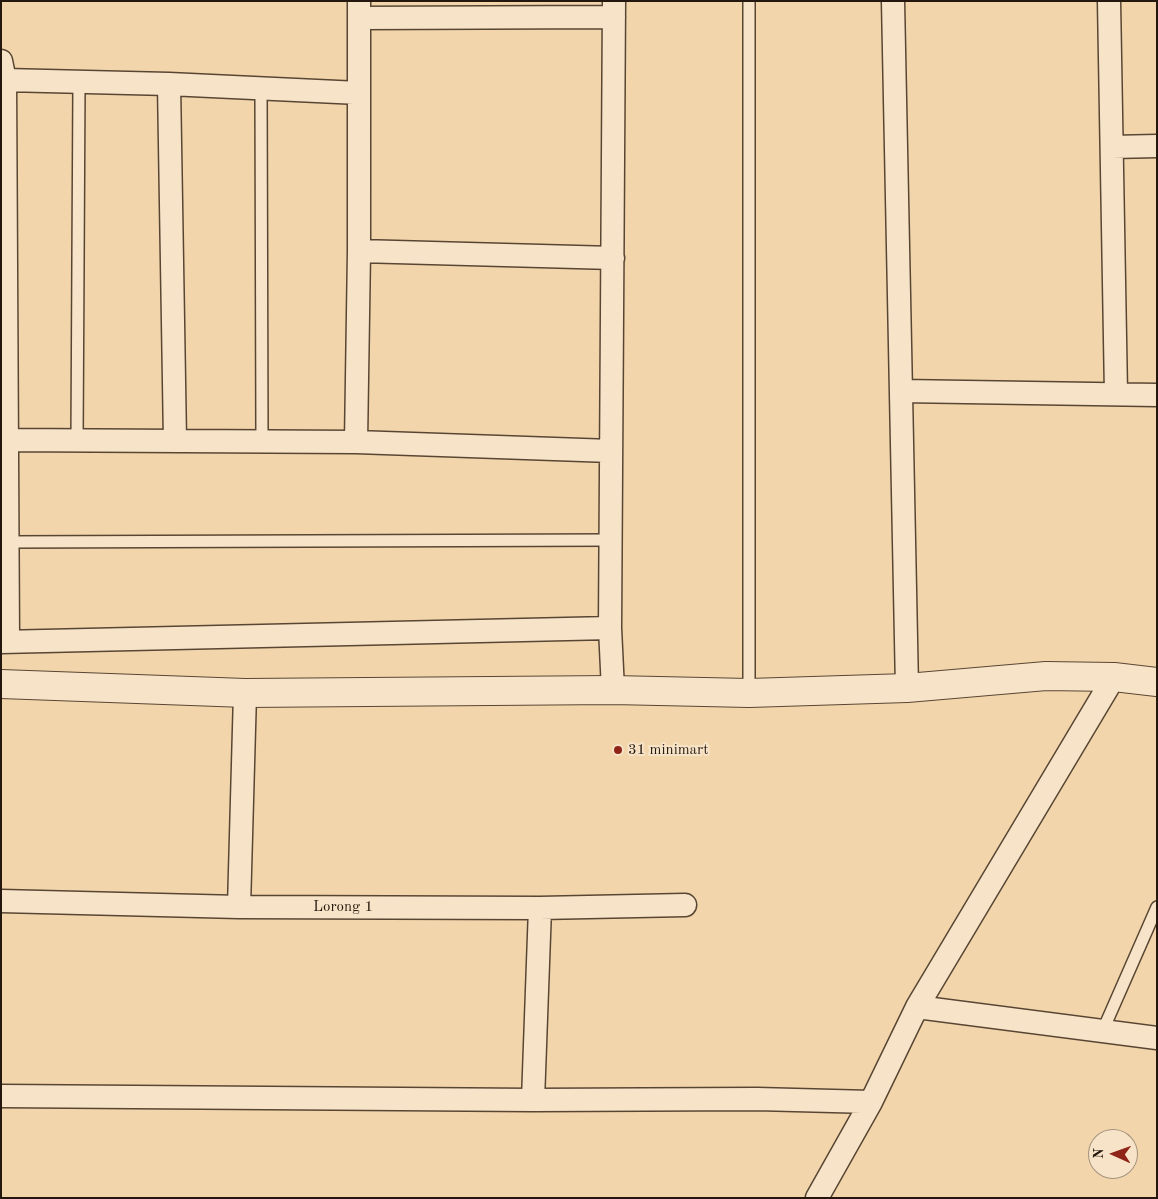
<!DOCTYPE html>
<style>
body{margin:0}
#map{position:relative;width:1158px;height:1199px;overflow:hidden;background:#f3d5ab;font-family:"Old Standard TT",serif}
canvas{display:block}
.frame{position:absolute;inset:0;border:2px solid #24170d;pointer-events:none}
.north{position:absolute;left:1088px;top:1129px;width:50px;height:50px;box-sizing:border-box;background:#f7e4c8;border:1px solid #a3927d;border-radius:50%;rotate:272deg;font-size:14px;font-weight:700;line-height:20px;text-align:center;color:#24170d}
.north::after{content:'';display:block;margin:auto;width:18px;height:22px;background:#8f2418;clip-path:polygon(50% 0,100% 100%,50% 72%,0 100%)}
</style>
<div id="map">
<canvas width="1158" height="1199"></canvas>
<div class="frame"></div>
<div class="north">N</div>
</div>
<script>
const ctx = document.querySelector('canvas').getContext('2d');
ctx.lineJoin = 'round';
const shape = rows => new Path2D(rows.map(r => 'M' + r).join(''));
function strokePath(path, color, width, dash) { ctx.strokeStyle = color; ctx.lineWidth = width; ctx.lineCap = dash ? 'butt' : 'round'; ctx.setLineDash(dash || []); ctx.stroke(path); }
function drawText(font, color, halo, rows, align = 'center') {
  ctx.font = font + ' "Old Standard TT",serif'; ctx.lineWidth = 4; ctx.setLineDash([]); ctx.textBaseline = 'middle'; ctx.strokeStyle = halo; ctx.fillStyle = color; for (const [text, x, y, turn = 0] of rows) {
    ctx.save(); ctx.translate(x, y); ctx.rotate((+turn || 0) * Math.PI / 180); ctx.textAlign = isNaN(turn) ? turn : align; if (halo) ctx.strokeText(text, 0, 0); ctx.fillText(text, 0, 0); ctx.restore();
  }
}
const service = shape([
 [749,1,749,693],
 [261,87,262,441],
 [77,440,79,83],
 [7,542,611,540],
 [1103,1030,1157,907]
]);
const minor = shape([
 [893,1,907,688],
 [1109,1,1116,394],
 [359,18,614,17],
 [1,61,5,80,8,641],
 [5,80,169,84,359,93],
 [169,84,175,441],
 [1112,147,1157,146],
 [359,251,613,258],
 [902,391,1157,395],
 [6,440,356,442,611,451],
 [356,442,359,251,359,1],
 [1,642,610,628],
 [613,690,610,628,614,1],
 [1,901,239,907,540,908,685,905],
 [239,907,245,693],
 [917,1007,1157,1038],
 [1,1096,533,1100,757,1099,871,1102],
 [533,1100,540,908],
 [817,1198,871,1102,917,1007,1114,677]
]);
const tertiary = shape([
 [1,684,245,693,613,690,749,693,907,688,1046,676,1114,677,1157,682]
]);
strokePath(service, '#584634', 14);
strokePath(minor, '#584634', 25);
strokePath(tertiary, '#584634', 30);
strokePath(service, '#f7e4c8', 11);
strokePath(minor, '#f7e4c8', 22);
strokePath(tertiary, '#f7e4c8', 28);
for (const [x, y, r, color] of [
 [618,750,5,"#8f2418"]
]) { const dot = new Path2D(); dot.arc(x, y, r, 0, 2 * Math.PI); ctx.fillStyle = color; ctx.fill(dot); strokePath(dot, '#f7e4c8', 2); }
drawText('15px', '#24170d', '#f7e4c8', [
 ["31 minimart",628,750]
], 'left');
drawText('15px', '#24170d', '#f7e4c8', [
 ["Lorong 1",343,907]
]);
</script>
